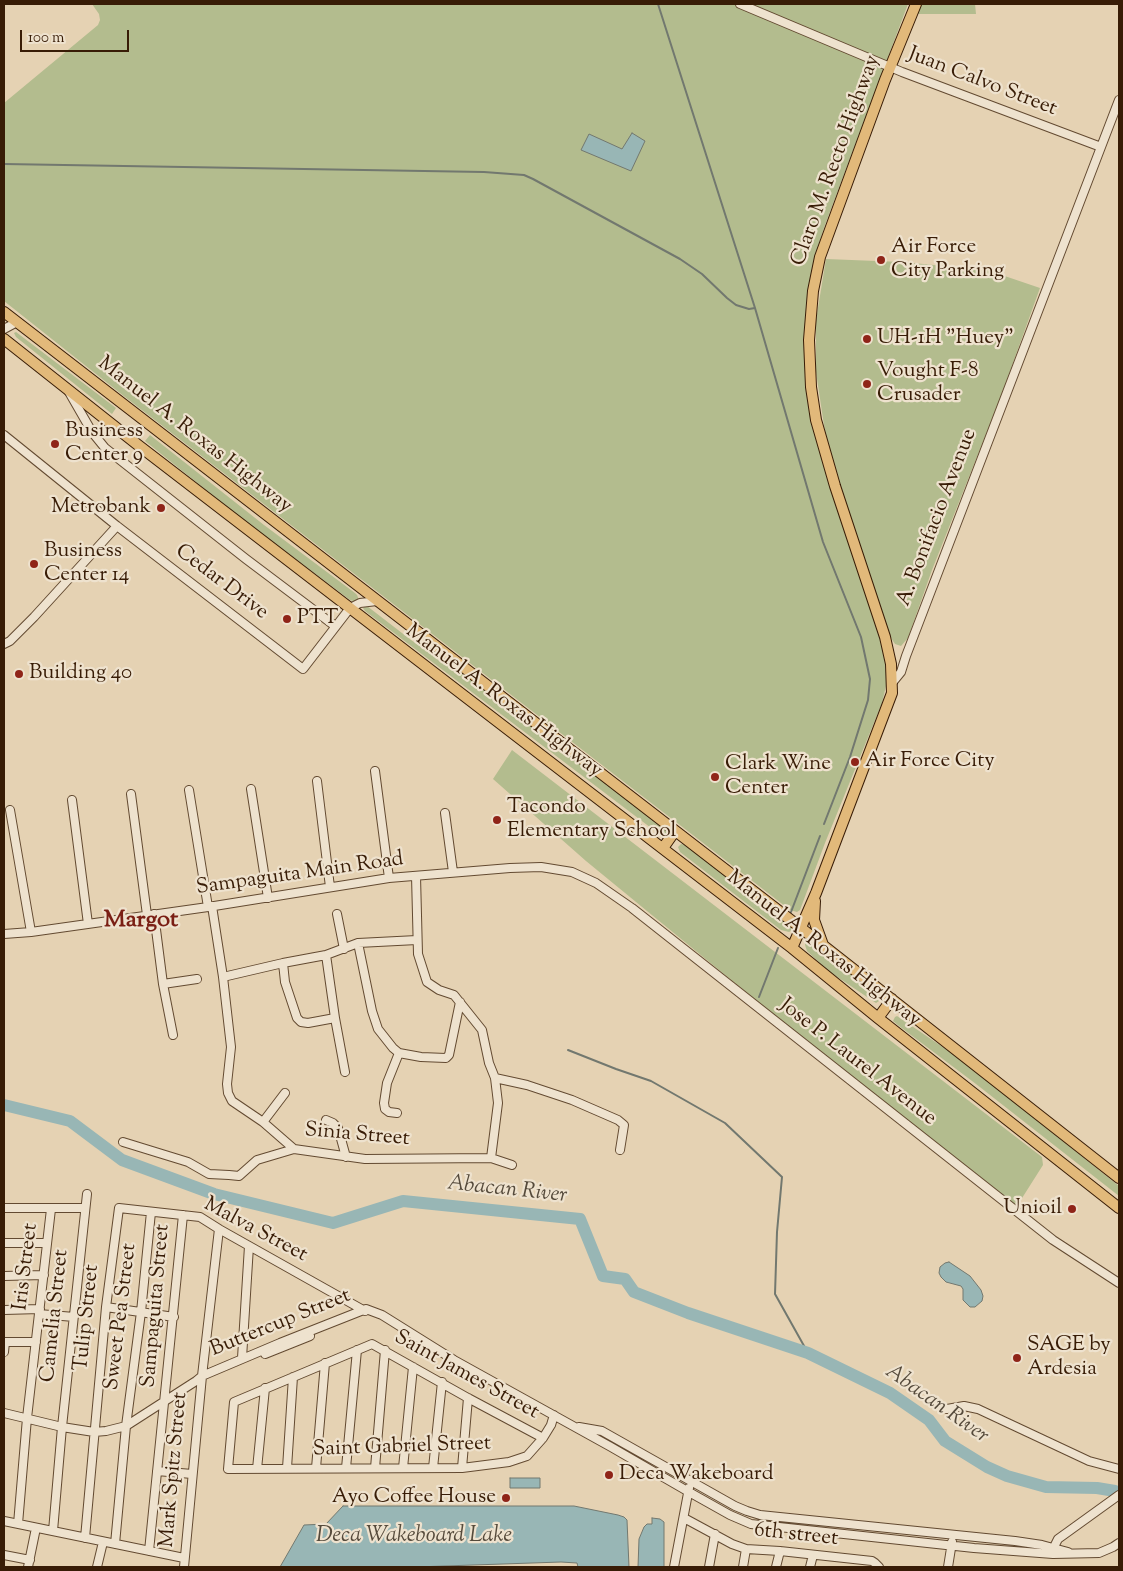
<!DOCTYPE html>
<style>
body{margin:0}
#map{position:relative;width:1123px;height:1571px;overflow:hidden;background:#e5d2b3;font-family:"Sorts Mill Goudy",serif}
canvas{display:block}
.frame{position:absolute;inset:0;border:5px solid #381c06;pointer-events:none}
.scale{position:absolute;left:20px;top:30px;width:109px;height:22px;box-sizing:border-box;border:2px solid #381c06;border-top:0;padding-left:6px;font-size:15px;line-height:18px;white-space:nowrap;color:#381c06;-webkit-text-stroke:4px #eee2ce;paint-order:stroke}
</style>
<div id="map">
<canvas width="1123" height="1571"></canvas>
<div class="frame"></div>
<div class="scale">100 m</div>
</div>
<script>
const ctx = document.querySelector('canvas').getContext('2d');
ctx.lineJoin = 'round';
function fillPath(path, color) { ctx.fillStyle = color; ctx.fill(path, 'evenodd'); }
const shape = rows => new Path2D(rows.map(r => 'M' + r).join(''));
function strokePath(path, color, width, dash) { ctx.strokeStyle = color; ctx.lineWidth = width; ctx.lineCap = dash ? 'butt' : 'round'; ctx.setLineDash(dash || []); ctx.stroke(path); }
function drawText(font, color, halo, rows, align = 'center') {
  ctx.font = font + ' "Sorts Mill Goudy",serif'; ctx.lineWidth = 4.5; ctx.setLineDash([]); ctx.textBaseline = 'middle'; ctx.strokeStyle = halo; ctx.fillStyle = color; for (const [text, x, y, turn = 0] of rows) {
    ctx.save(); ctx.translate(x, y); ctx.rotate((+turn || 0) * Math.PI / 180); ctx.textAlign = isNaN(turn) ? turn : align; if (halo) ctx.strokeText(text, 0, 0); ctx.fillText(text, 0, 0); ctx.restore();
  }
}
fillPath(shape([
 [92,4,908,4,825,225,816,252,807,300,805,333,805,368,879,630,884,653,887,682,882,703,825,843,800,910,797,912,790,910,125,397,4,301,4,103,98,25,100,20,99,14],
 [920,4,975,4,976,14,917,14],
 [826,259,902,262,987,270,1040,288,1000,399,932,570,908,638,901,646,895,644,891,638,847,513,825,432,816,372,816,320],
 [16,332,116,408,112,414,16,337,14,333],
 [150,435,264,525,355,593,357,595,359,600,355,602,350,600,231,510,145,441],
 [365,606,367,606,411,640,449,664,535,728,667,831,667,834,663,836,659,834,365,611,363,608],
 [512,750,1042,1157,1043,1165,1017,1206,758,1002,586,861,493,779],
 [681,844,686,845,781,919,791,928,791,931,789,932,781,930,680,852,678,847],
 [805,939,878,996,880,998,879,1001,876,1003,873,1001,827,970,807,951,805,945],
 [897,1016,956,1056,1119,1186,1119,1196,976,1084,899,1026,893,1021,895,1017]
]), '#b3bc8e');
const water = shape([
 [632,133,645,141,631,171,581,150,589,134,622,149,632,133],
 [949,1262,970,1276,981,1290,983,1296,982,1301,975,1307,970,1307,963,1300,963,1289,961,1286,946,1282,941,1277,939,1273,940,1267,945,1263,949,1262],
 [510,1478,540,1478,540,1488,510,1488,510,1478],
 [343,1506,574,1506,618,1515,624,1517,627,1520,629,1567,578,1567,577,1563,561,1562,415,1567,280,1567,304,1525,326,1524,343,1506],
 [652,1518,660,1519,664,1522,664,1567,638,1567,639,1539,644,1527,647,1524,652,1524,652,1518]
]);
fillPath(water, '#98b6b5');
strokePath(water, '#72786f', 1);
strokePath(shape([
 [658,4,755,308],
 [4,164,484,172,524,175,533,179,680,259,702,274,727,298,736,305,749,309,755,308,823,542,861,637,870,679,868,700,850,757,824,824],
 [791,912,820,836],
 [759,997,778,948],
 [568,1050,616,1069,651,1081,725,1123,782,1177,777,1232,775,1294,808,1353]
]), '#72786f', 2);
strokePath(shape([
 [4,1105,70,1121,122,1160,214,1194,333,1223,403,1201,580,1219,603,1276,625,1279,634,1292,688,1313,808,1353,890,1393,929,1420,945,1441,987,1467,1007,1476,1046,1487,1097,1488,1115,1491,1119,1494]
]), '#98b6b5', 12);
const minor = shape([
 [740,4,902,72,1101,147],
 [4,329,17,322],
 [69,392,92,432,105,448,246,559,335,626],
 [4,435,117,526,303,669,350,608,360,603,377,601],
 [4,644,10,641,34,617,117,526],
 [892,683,901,672,906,656,1119,100],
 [375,771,389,878],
 [317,781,330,887],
 [251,789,268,898],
 [189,790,208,907],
 [131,794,147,915],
 [72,800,88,924],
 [10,810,31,932],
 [445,813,453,872],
 [416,876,418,954,427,982,439,990,454,995,482,1030,489,1063,495,1078,498,1103,491,1158],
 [212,906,223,977,231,1047,227,1084,228,1093,232,1101,263,1122,294,1149,365,1159,491,1158,512,1165],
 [154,914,163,984,173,1035],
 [337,914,344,949],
 [4,934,31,932,208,907,389,878,510,868,541,867,572,872,596,883,632,908,1053,1240,1119,1283],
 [358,943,372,1011,378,1029,393,1048,399,1053,421,1057,446,1058,449,1055,460,1002],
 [326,955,335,1018,345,1072],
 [283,963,285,982,297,1018,301,1022,308,1023,335,1018],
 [223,977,283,963,326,955,358,943,417,940],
 [163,984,197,979],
 [495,1078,527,1085,572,1100,618,1120,624,1125,620,1150],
 [397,1113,389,1112,385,1109,384,1103,387,1083,399,1053],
 [326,1120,333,1123,338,1128,346,1157],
 [263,1122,285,1093],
 [123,1142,188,1162,209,1174,229,1175,239,1176,257,1160,294,1149],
 [4,1208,85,1208],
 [4,1243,47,1243],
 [4,1276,44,1275],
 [106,1307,174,1317],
 [4,1310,40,1309],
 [39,1314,74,1317],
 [4,1342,36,1342],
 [4,1352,5,1342],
 [265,1354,310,1336],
 [242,1358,249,1246],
 [947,1409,964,1406,978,1409,1089,1461,1119,1469],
 [4,1413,62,1427,94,1432,106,1431,126,1426,196,1381,202,1376,280,1343,366,1309,382,1315,454,1360,611,1447,689,1492,730,1515,751,1524,974,1548,1053,1554,1099,1553,1113,1547,1119,1543],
 [579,1427,602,1431,735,1506,747,1511,760,1515,1015,1541,1042,1545,1068,1552],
 [543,1438,468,1398,372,1344,234,1402,228,1469,462,1468,509,1462,527,1456,543,1438,551,1425,554,1415],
 [287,1468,293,1377],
 [316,1468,325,1363],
 [346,1468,357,1350],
 [375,1468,385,1350],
 [403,1468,413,1367],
 [433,1468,442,1382],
 [462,1468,468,1398],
 [257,1469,265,1388],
 [157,1471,192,1474],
 [684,1518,732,1544,746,1549,780,1551,872,1561,875,1563,879,1567],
 [4,1521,184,1558],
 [18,1524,27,1418,51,1209],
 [53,1531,62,1427,87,1194],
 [85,1538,106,1307,119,1208,200,1217,219,1229,365,1311],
 [115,1544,126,1426,141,1312,151,1212],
 [149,1551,183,1215],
 [1053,1551,1054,1547,1058,1539,1119,1495],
 [4,1555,30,1560],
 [28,1567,36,1528],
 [97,1567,103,1542],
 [184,1567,202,1376,219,1229],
 [674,1567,689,1488],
 [709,1567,715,1534],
 [743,1567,746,1549],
 [776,1567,780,1551],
 [810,1567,813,1555],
 [948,1567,952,1542]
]);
const major = shape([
 [4,312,801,928,1119,1178],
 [4,339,138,445,792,948,878,1018,1119,1208],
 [663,848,675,831],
 [815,901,814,920,823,945],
 [792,948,816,893,892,693,891,664,885,637,835,486,816,420,811,387,809,340,813,291,820,257,885,80,916,4],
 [878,1018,892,999]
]);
strokePath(minor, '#634a31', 10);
strokePath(major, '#381c06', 12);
strokePath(minor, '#eee2ce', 8);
strokePath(major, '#e2b97a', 10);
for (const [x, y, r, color] of [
 [881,260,5,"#8f2418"],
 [867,339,5,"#8f2418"],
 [867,384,5,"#8f2418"],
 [55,444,5,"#8f2418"],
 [161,508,5,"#8f2418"],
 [34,564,5,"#8f2418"],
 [287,619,5,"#8f2418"],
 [19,674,5,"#8f2418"],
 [855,762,5,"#8f2418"],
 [715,777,5,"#8f2418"],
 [497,820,5,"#8f2418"],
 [1072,1209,5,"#8f2418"],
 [1017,1358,5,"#8f2418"],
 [609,1475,5,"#8f2418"],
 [506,1498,5,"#8f2418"]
]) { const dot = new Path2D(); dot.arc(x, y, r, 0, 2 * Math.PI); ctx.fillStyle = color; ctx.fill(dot); strokePath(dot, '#eee2ce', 2); }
drawText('21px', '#381c06', '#eee2ce', [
 ["Juan Calvo Street",982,83,21],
 ["Claro M. Recto Highway",837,161,-70],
 ["Manuel A. Roxas Highway",194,436,38],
 ["A. Bonifacio Avenue",938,518,-69],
 ["Cedar Drive",221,583,37],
 ["Manuel A. Roxas Highway",503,702,37],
 ["Sampaguita Main Road",300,875,-8],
 ["Manuel A. Roxas Highway",823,950,38],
 ["Jose P. Laurel Avenue",857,1063,38],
 ["Sinia Street",357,1136,5],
 ["Malva Street",255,1231,28],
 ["Iris Street",27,1267,-83],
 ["Sampaguita Street",157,1306,-85],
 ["Camelia Street",56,1316,-84],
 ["Sweet Pea Street",122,1317,-83],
 ["Tulip Street",88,1318,-84],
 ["Buttercup Street",281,1324,-22],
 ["Saint James Street",466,1376,29],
 ["Saint Gabriel Street",402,1448,-2],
 ["Mark Spitz Street",175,1470,-85],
 ["6th street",796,1536,6]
]);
drawText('21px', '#381c06', '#eee2ce', [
 ["Air Force",891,248],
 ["City Parking",891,272],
 ["UH-1H \"Huey\"",877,339],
 ["Vought F-8",877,372],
 ["Crusader",877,396],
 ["Business",65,432],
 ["Center 9",65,456],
 ["Metrobank",151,508,"right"],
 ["Business",44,552],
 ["Center 14",44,576],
 ["PTT",297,619],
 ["Building 40",29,674],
 ["Air Force City",865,762],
 ["Clark Wine",725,765],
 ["Center",725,789],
 ["Tacondo",507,808],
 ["Elementary School",507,832],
 ["Unioil",1062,1209,"right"],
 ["SAGE by",1027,1346],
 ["Ardesia",1027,1370],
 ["Deca Wakeboard",619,1475],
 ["Ayo Coffee House",496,1498,"right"]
], 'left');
drawText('italic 22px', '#554a3b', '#eee2ce', [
 ["Abacan River",507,1191,6],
 ["Abacan River",936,1405,35],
 ["Deca Wakeboard Lake",414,1537]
]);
drawText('bold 24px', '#7a1f14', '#eee2ce', [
 ["Margot",141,922]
]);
</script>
